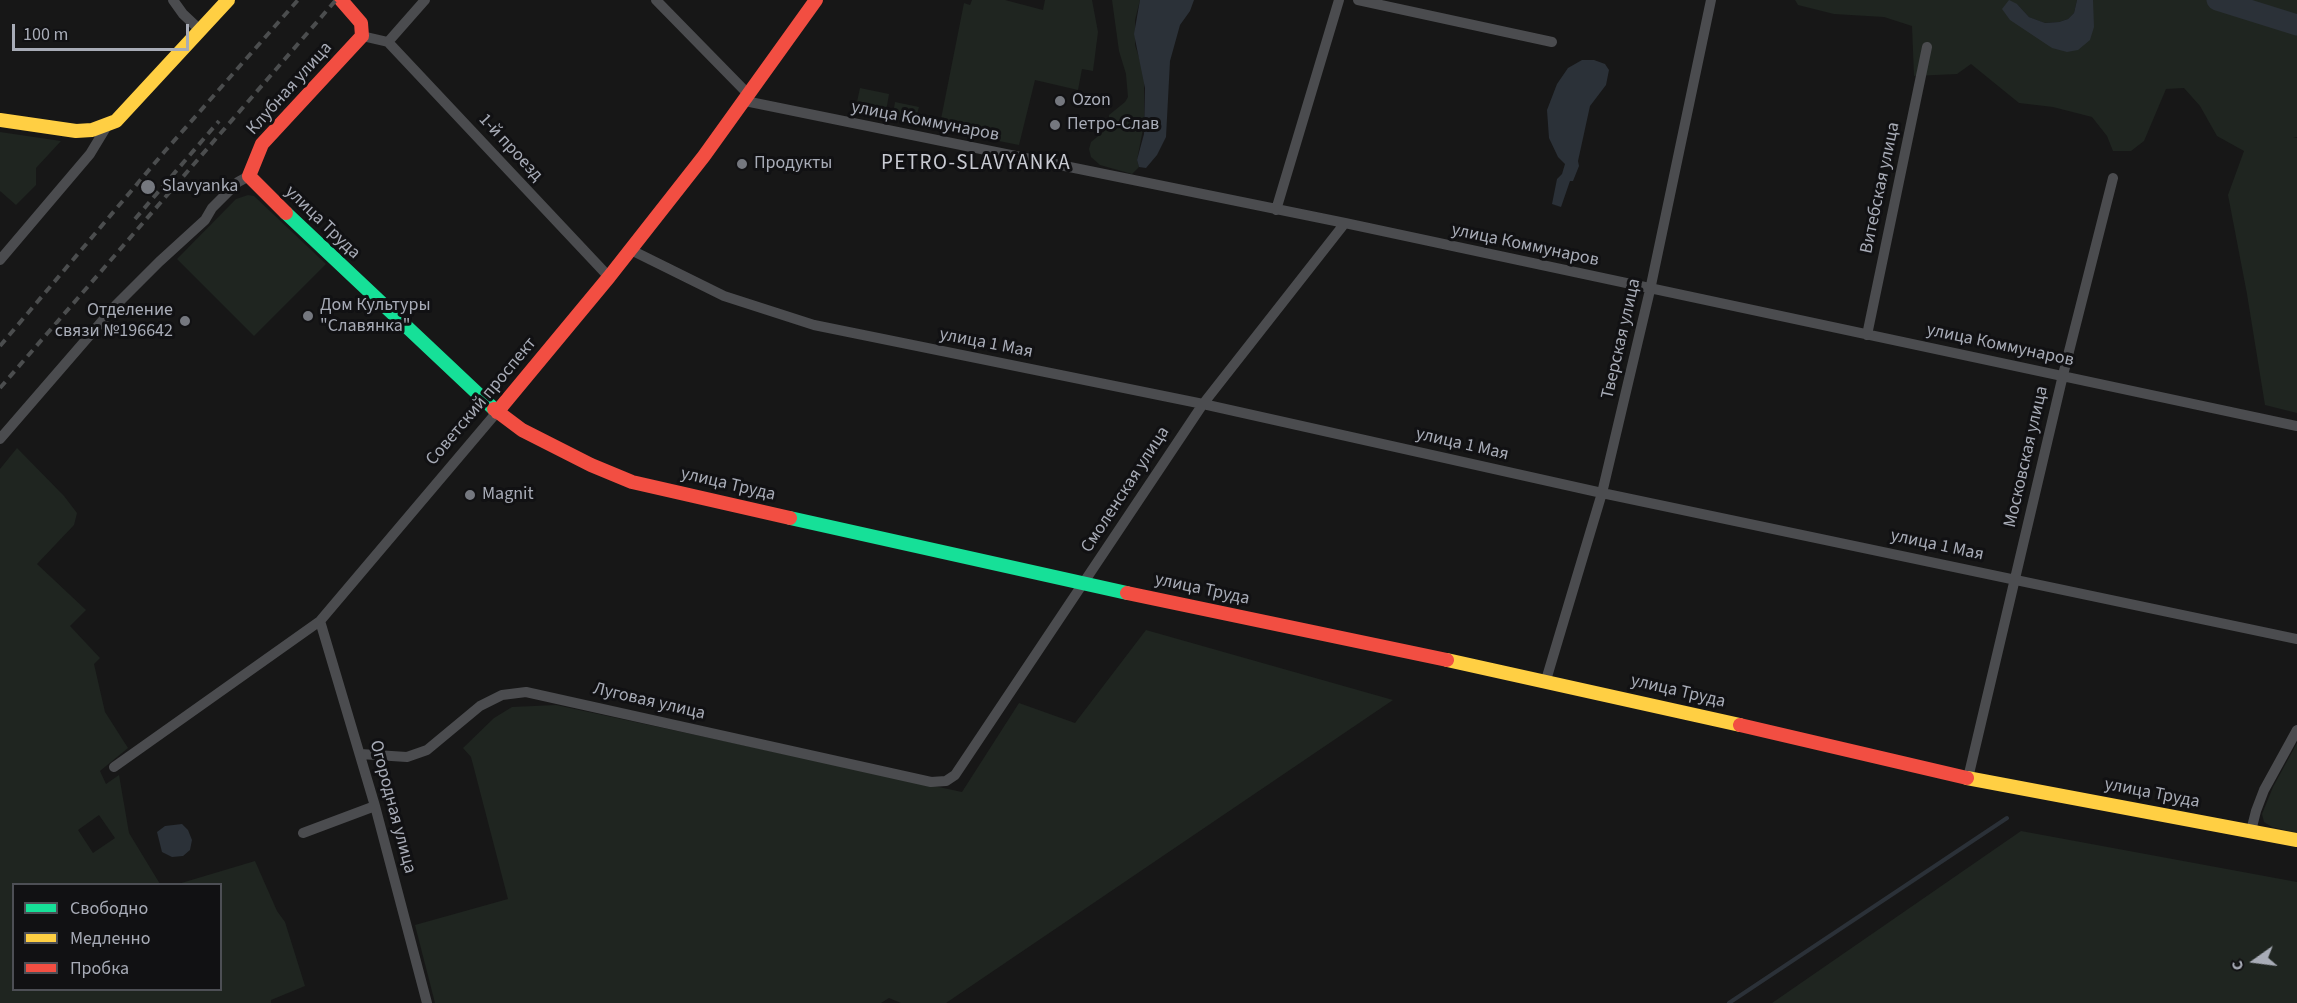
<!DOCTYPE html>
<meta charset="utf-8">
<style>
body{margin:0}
#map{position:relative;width:2297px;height:1003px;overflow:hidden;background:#171717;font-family:"Source Sans 3",sans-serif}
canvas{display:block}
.legend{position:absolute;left:12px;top:883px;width:210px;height:108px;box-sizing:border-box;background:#111113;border:2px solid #4d4f55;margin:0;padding:8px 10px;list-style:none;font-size:18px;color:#a8acb7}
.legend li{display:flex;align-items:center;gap:12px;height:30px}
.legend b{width:30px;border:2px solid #4d4f55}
.north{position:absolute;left:2225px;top:931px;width:60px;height:60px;-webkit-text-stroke:4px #111113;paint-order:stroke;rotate:256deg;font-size:16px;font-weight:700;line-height:24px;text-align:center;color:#a8acb7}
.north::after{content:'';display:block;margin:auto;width:21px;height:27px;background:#a8acb7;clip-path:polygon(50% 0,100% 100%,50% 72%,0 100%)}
.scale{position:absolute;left:12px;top:24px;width:177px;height:27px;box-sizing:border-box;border:3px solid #a8acb7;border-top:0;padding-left:8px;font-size:18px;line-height:21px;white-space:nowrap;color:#a8acb7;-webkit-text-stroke:4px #111113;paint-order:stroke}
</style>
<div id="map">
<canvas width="2297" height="1003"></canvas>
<ul class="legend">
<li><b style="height:8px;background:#16e098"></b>Свободно</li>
<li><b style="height:8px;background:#ffcf43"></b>Медленно</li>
<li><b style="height:8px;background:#f24e42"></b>Пробка</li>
</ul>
<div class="north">С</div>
<div class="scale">100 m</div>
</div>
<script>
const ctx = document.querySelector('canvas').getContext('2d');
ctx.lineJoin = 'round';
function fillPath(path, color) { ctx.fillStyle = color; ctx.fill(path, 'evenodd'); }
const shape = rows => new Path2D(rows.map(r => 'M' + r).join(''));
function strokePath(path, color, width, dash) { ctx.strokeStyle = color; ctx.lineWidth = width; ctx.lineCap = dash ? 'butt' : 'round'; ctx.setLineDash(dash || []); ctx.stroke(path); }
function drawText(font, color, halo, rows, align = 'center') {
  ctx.font = font + ' "Source Sans 3",sans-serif'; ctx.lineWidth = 6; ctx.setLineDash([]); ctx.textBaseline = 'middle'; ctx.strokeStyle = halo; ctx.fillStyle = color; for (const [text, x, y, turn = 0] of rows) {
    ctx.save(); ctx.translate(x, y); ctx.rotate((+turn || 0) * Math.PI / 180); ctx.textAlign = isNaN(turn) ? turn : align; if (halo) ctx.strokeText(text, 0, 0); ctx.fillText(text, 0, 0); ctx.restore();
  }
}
fillPath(shape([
 [972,0,1005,0,1043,10,1045,0,1092,0,1098,32,1093,71,1082,69,1078,90,1035,80,1019,145,939,129,964,3,970,5],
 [1112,0,1140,0,1135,20,1135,45,1144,73,1144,124,1137,160,1139,167,1132,174,1100,165,1091,157,1089,149,1091,142,1108,128,1109,115,1125,102,1128,97,1126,74,1119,51],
 [1795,0,2077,0,2074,13,2068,19,2059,22,2044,23,2029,17,2017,4,2052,48,2093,10,2093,0,2297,0,2297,137,2293,138,2297,138,2297,413,2265,405,2247,294,2228,195,2244,151,2217,136,2200,106,2184,88,2166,89,2144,141,2131,151,2113,151,2107,136,2092,117,2053,107,2019,103,1971,64,1957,74,1914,76,1912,26,1884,17,1834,14,1798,5],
 [860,88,889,94,885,117,855,111],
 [895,102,919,107,916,117,930,120,929,127,892,119],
 [0,132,61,141,36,168,36,185,16,205,0,191],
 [248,195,254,196,326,264,254,336,177,259,236,199],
 [17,448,64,496,77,513,74,525,37,564,86,610,70,626,100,658,94,664,105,712,128,748,100,771,106,784,119,775,129,833,160,884,14,884,14,990,220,990,220,884,178,884,255,861,277,911,285,922,305,986,271,1000,271,1003,0,1003,0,469],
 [99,815,115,838,93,853,78,830],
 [1146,630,1393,700,946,1003,901,1003,889,998,881,1003,435,1003,415,925,508,899,471,757,463,748,494,718,512,707,556,705,962,792,1019,703,1075,723],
 [2297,743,2297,833,2272,827,2264,822,2262,814,2273,787],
 [2021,831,2297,882,2297,1003,1772,1003]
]), '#1f2520');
fillPath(shape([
 [1140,0,1194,0,1190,11,1180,25,1170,61,1166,137,1157,155,1146,168,1139,167,1137,160,1144,134,1145,88,1134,34],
 [2009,0,2017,4,2029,17,2045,23,2059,22,2068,19,2074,13,2077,0,2093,0,2094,27,2090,40,2078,50,2067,52,2052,48,2010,20,2002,9],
 [1582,60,1594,60,1605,64,1609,70,1606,85,1590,106,1578,161,1579,166,1573,181,1570,181,1561,207,1552,204,1557,179,1562,174,1565,164,1558,157,1549,138,1547,110,1557,84,1568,68],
 [182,824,188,830,192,840,190,850,183,856,172,857,162,852,157,832,165,826]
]), '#2b3138');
strokePath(shape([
 [1729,1003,2007,818]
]), '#2b3138', 4);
strokePath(shape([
 [2217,0,2297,25]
]), '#2b3138', 21);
strokePath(shape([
 [173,0,183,14,200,30],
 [656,0,749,95],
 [1358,0,1552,42],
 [362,36,388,42],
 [388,42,609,277],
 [388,42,425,0],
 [745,101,1345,223,2297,426],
 [1276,210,1339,0],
 [631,250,724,296,814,325,1203,404,1602,493,2297,639],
 [0,260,90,154,107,126],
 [1867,335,1927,47],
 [0,439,116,305,159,262,205,220,212,208,238,182,249,176],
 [320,621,375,806,427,1003],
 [1546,680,1602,493,1650,290,1711,0],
 [360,754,407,757,427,750,480,706,502,695,526,692,931,782,946,781,955,775,1203,404,1345,223],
 [114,767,320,621,497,412],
 [1968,778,2063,375,2113,178],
 [2251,831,2256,811,2264,790,2297,730],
 [303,833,375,806]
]), '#4b4c4f', 10);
strokePath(shape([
 [286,213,494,409],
 [790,518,1127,593]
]), '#16e098', 14);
strokePath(shape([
 [0,120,76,131,92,130,116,121,228,0],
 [1447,660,1740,725],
 [1967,778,2297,840]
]), '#ffcf43', 14);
strokePath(shape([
 [286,213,249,176,262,144,362,36,361,23,341,0],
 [494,409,522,430,591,465,632,482,790,518],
 [497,412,609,277,704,156,816,0],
 [1127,593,1447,660],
 [1740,725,1967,778]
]), '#f24e42', 14);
strokePath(shape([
 [135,219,219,121],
 [0,346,165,151,298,0],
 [0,388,336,0]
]), '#4b4d4e', 4, [8, 6]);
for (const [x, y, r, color] of [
 [1060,101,6,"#75787f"],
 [1055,125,6,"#75787f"],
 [742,164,6,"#75787f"],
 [148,187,8,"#75787f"],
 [308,316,6,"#75787f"],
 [185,321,6,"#75787f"],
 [470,495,6,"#75787f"]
]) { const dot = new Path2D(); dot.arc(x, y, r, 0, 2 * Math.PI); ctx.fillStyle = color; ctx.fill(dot); strokePath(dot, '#111113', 2); }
drawText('18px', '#a8acb7', '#111113', [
 ["Клубная улица",290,89,-48],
 ["улица Коммунаров",925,122,11],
 ["1-й проезд",510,148,47],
 ["Витебская улица",1881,188,-78],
 ["улица Труда",322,223,44],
 ["улица Коммунаров",1525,246,12],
 ["Тверская улица",1622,339,-77],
 ["улица 1 Мая",986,344,11],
 ["улица Коммунаров",2000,346,12],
 ["Советский проспект",482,402,-50],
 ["улица 1 Мая",1462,445,13],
 ["Московская улица",2027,457,-77],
 ["улица Труда",728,485,13],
 ["Смоленская улица",1126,490,-57],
 ["улица 1 Мая",1937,546,12],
 ["улица Труда",1202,590,12],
 ["улица Труда",1678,692,13],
 ["Луговая улица",649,702,13],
 ["улица Труда",2152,794,11],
 ["Огородная улица",392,807,75]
]);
drawText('18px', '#a8acb7', '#111113', [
 ["Ozon",1072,101],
 ["Петро-Слав",1067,125],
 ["Продукты",754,164],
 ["Slavyanka",162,187],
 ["Дом Культуры",320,306],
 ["\"Славянка\"",320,327],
 ["Отделение",173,311,"right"],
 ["связи №196642",173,332,"right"],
 ["Magnit",482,495]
], 'left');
ctx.letterSpacing = '1.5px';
drawText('21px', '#c9cbd3', '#111113', [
 ["PETRO-SLAVYANKA",976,164]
]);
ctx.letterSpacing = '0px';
</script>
